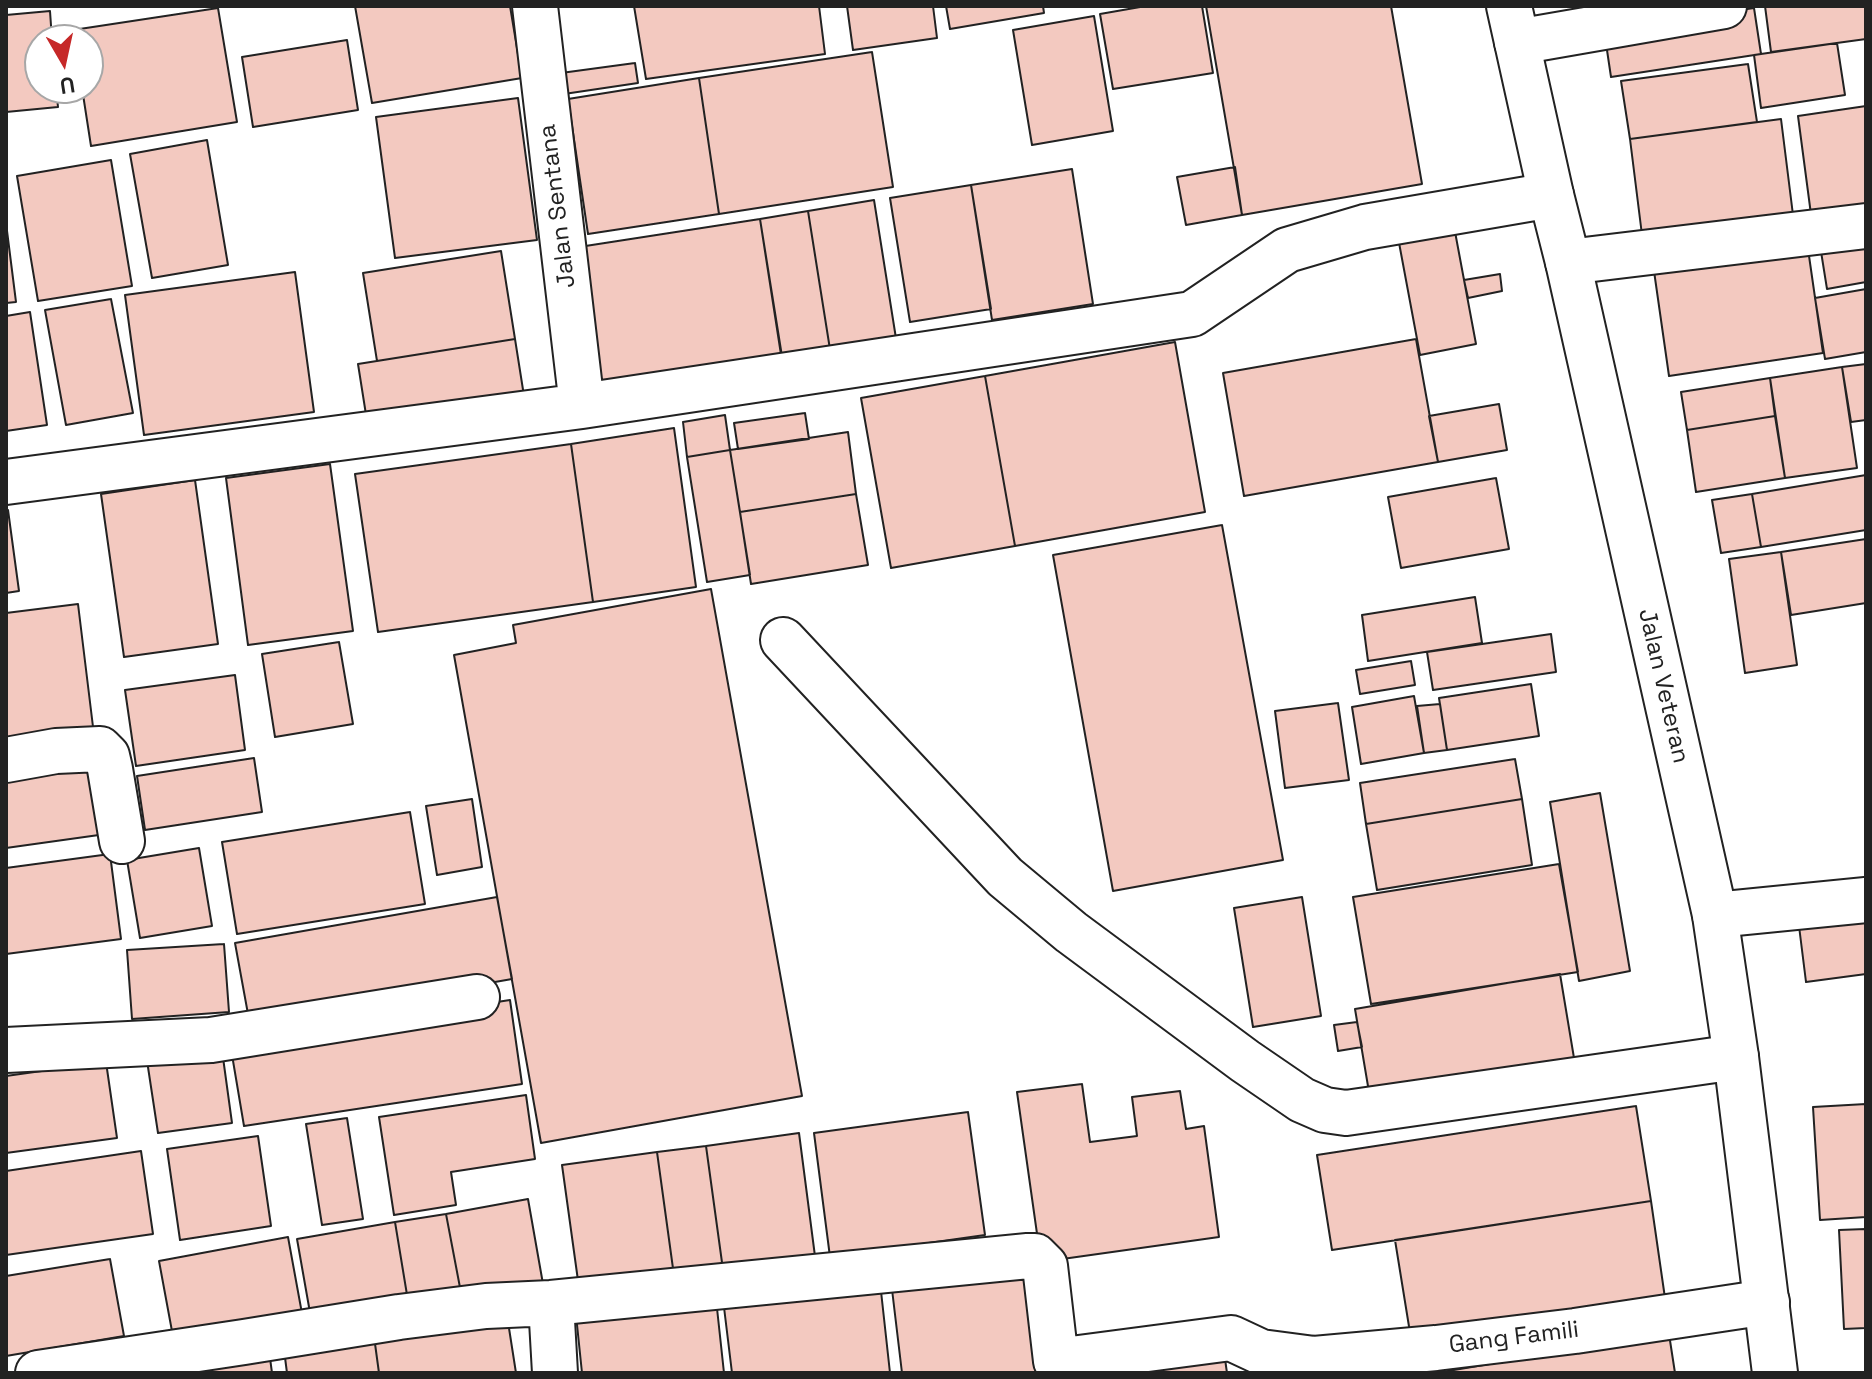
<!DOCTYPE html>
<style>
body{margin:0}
#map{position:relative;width:1872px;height:1379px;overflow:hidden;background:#fff;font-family:"Space Grotesk",sans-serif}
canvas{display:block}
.frame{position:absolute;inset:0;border:8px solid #222;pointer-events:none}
.north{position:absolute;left:24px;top:24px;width:80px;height:80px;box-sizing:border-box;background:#fff;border:2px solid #a7a7a7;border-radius:50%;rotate:171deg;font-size:22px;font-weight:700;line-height:32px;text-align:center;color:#222}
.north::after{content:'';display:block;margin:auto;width:28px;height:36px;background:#c62828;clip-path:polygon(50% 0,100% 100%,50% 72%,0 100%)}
</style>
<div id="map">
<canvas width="1872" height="1379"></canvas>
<div class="frame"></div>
<div class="north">U</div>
</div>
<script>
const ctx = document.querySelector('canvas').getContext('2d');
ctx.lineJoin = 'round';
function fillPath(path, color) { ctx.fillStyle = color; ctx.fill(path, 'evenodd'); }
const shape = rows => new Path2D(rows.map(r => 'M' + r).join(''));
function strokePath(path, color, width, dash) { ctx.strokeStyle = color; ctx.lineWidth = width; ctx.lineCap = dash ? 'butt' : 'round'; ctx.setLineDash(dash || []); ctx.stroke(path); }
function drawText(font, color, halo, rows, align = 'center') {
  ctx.font = font + ' "Space Grotesk",sans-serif'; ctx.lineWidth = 6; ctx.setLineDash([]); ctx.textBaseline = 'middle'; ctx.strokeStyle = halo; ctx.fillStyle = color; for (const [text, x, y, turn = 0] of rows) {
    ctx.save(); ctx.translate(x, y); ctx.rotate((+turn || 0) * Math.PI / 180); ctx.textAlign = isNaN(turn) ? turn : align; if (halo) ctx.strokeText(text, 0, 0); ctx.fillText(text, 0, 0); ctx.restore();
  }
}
const building = shape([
 [355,6,510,6,522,78,372,103,355,6],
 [634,6,819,6,825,54,646,79,634,6],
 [847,6,933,6,937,38,853,50,847,6],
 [946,6,1043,6,1044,13,950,29,946,6],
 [1146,6,1202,6,1213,73,1113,89,1100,14,1146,6],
 [1206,6,1391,6,1422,184,1242,215,1206,6],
 [1765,6,1866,6,1866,39,1771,52,1765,6],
 [218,8,237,122,91,146,82,88,88,88,88,40,75,40,73,30,218,8],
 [1754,8,1761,54,1611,77,1604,30,1754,8],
 [50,11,52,40,40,40,40,88,56,88,58,107,6,112,6,15,50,11],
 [1094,16,1113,131,1032,145,1013,30,1094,16],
 [347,40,358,110,253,127,242,57,347,40],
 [1837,43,1845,95,1761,108,1754,55,1837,43],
 [872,52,893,187,719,214,699,78,872,52],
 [635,63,638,83,564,94,561,73,635,63],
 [1748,64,1757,122,1630,139,1621,81,1748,64],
 [699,78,719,214,588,234,568,99,699,78],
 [518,98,537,240,395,258,376,117,518,98],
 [1866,106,1866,214,1812,222,1798,116,1866,106],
 [1781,119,1794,223,1643,243,1630,139,1781,119],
 [207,140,228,265,152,278,130,154,207,140],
 [111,160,132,286,38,301,17,176,111,160],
 [1235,167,1242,215,1186,225,1177,177,1235,167],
 [1072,169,1093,304,992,320,971,185,1072,169],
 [971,185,991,309,910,322,890,198,971,185],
 [874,200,898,351,832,362,808,211,874,200],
 [808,211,832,362,784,369,760,219,808,211],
 [760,219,782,361,602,390,579,247,760,219],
 [1453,221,1476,344,1420,355,1397,232,1453,221],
 [6,223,16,302,6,303,6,223],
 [1866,231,1866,282,1827,289,1819,239,1866,231],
 [1807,242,1823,353,1669,376,1653,264,1807,242],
 [501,251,515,339,377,361,363,273,501,251],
 [295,272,314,412,144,435,125,295,295,272],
 [1500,274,1502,291,1468,298,1464,280,1500,274],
 [1866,289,1866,352,1825,359,1815,298,1866,289],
 [111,299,133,413,66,425,45,310,111,299],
 [30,312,47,425,6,431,6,316,30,312],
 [515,339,524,396,367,421,358,364,515,339],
 [1416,339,1438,462,1244,496,1223,373,1416,339],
 [1175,342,1205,512,1015,546,985,376,1175,342],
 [1866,364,1866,420,1851,422,1842,367,1866,364],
 [1842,367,1857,468,1785,478,1770,378,1842,367],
 [985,376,1015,546,891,568,861,398,985,376],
 [1770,378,1775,416,1687,430,1681,392,1770,378],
 [1499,404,1507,450,1438,462,1429,416,1499,404],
 [805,413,809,439,738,449,734,423,805,413],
 [725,415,730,450,687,457,683,422,725,415],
 [1775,416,1785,478,1696,492,1687,430,1775,416],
 [674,428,696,587,593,602,571,444,674,428],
 [848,432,856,494,740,512,730,450,848,432],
 [571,444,593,602,378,632,355,474,571,444],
 [730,450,750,575,707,582,687,457,730,450],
 [330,464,353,631,248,645,226,478,330,464],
 [1866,475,1866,530,1761,547,1752,494,1866,475],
 [1496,478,1509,549,1401,568,1388,497,1496,478],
 [195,480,218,644,124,657,101,494,195,480],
 [856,494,868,565,751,584,740,512,856,494],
 [1752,494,1761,547,1721,553,1712,500,1752,494],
 [8,510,19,591,6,593,6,511,8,510],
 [1222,525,1283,860,1113,891,1053,555,1222,525],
 [1866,539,1866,603,1791,615,1781,552,1866,539],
 [1781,552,1797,665,1745,673,1729,559,1781,552],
 [711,589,802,1096,541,1143,454,655,516,643,513,625,711,589],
 [1475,597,1482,643,1368,661,1362,615,1475,597],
 [78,604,94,735,6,746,6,613,78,604],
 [1551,634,1556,672,1433,690,1427,652,1551,634],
 [339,642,353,724,275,737,262,654,339,642],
 [1411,661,1415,685,1360,694,1356,670,1411,661],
 [235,675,245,750,136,766,125,690,235,675],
 [1531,684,1539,736,1447,750,1439,698,1531,684],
 [1414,696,1424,753,1361,764,1352,707,1414,696],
 [1338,703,1349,780,1285,788,1275,711,1338,703],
 [1440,704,1447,750,1424,753,1417,706,1440,704],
 [95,757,106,834,6,848,6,770,95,757],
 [254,758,262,812,145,830,137,776,254,758],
 [1515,759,1522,799,1366,824,1360,783,1515,759],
 [1600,793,1630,971,1579,981,1550,802,1600,793],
 [472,799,482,867,437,875,426,806,472,799],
 [1522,799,1532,865,1377,890,1366,824,1522,799],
 [410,812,425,904,237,934,222,842,410,812],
 [199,848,212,926,140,938,127,860,199,848],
 [110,854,121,939,6,954,6,868,110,854],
 [1559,864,1578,972,1371,1004,1353,897,1559,864],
 [497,897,512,979,250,1025,235,943,497,897],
 [1302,897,1321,1016,1253,1027,1234,908,1302,897],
 [1866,918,1866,974,1806,982,1799,926,1866,918],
 [224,944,229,1012,132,1019,127,950,224,944],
 [1560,974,1575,1064,1370,1098,1355,1009,1560,974],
 [510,1000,522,1084,244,1126,230,1043,510,1000],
 [1357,1022,1362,1047,1338,1051,1334,1025,1357,1022],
 [221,1043,232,1123,158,1133,146,1054,221,1043],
 [106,1062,117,1138,6,1153,6,1076,106,1062],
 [1082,1084,1090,1142,1137,1136,1132,1097,1180,1091,1186,1129,1204,1126,1219,1237,1041,1262,1017,1092,1082,1084],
 [526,1095,535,1159,451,1172,456,1205,394,1215,379,1117,526,1095],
 [1866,1104,1866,1217,1820,1220,1813,1107,1866,1104],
 [1636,1106,1651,1201,1332,1250,1317,1155,1636,1106],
 [968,1112,985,1235,830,1257,814,1133,968,1112],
 [347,1118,363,1219,322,1225,306,1124,347,1118],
 [799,1133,816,1264,724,1277,706,1146,799,1133],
 [258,1136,271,1226,180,1240,167,1149,258,1136],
 [706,1146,724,1277,675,1283,657,1152,706,1146],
 [141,1151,153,1234,6,1255,6,1171,141,1151],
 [657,1152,675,1283,580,1295,562,1165,657,1152],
 [528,1199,543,1284,462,1298,446,1214,528,1199],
 [1651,1201,1666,1305,1412,1345,1395,1240,1651,1201],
 [446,1214,462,1298,409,1307,395,1222,446,1214],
 [395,1222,409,1307,312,1324,297,1239,395,1222],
 [1866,1229,1866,1328,1844,1329,1839,1230,1866,1229],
 [288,1237,303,1319,174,1342,159,1261,288,1237],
 [110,1259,124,1336,6,1356,6,1276,110,1259],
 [1029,1264,1043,1373,902,1373,891,1281,1029,1264],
 [880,1282,890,1373,732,1373,723,1299,880,1282],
 [716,1299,724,1373,582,1373,576,1315,716,1299],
 [506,1309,516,1373,379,1373,373,1329,506,1309],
 [373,1329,379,1373,287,1373,283,1342,373,1329],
 [1669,1334,1675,1373,1436,1373,1669,1334],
 [1223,1345,1227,1373,1071,1373,1223,1345],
 [270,1358,272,1373,173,1373,270,1358]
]);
fillPath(building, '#f3c9c0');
strokePath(building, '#222', 2);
const minor = shape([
 [535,6,582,406],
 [1517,42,1724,6],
 [1568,262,1866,226],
 [6,482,582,406,1192,314,1287,250,1365,227,1551,195],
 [783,640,1005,877,1071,932,1245,1061,1302,1100,1325,1110,1346,1113,1736,1057],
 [6,760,56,751,100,749,107,756,110,769,122,841],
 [1715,915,1866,900],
 [6,1050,211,1040,477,997],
 [551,1303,555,1373],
 [38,1373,244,1342,399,1317,486,1306,551,1303,1028,1256,1035,1256,1045,1266,1056,1361,1231,1338,1261,1352,1314,1359,1436,1348,1575,1331,1767,1302]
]);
const major = shape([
 [1509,6,1551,195,1568,262,1715,915,1736,1057,1775,1373]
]);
strokePath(minor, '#222', 48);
strokePath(major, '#222', 48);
strokePath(minor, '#fff', 44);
strokePath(major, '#fff', 44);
drawText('24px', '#222', '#fff', [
 ["Jalan Sentana",558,206,-97],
 ["Jalan Veteran",1663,686,77],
 ["Gang Famili",1514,1338,-7]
]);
</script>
